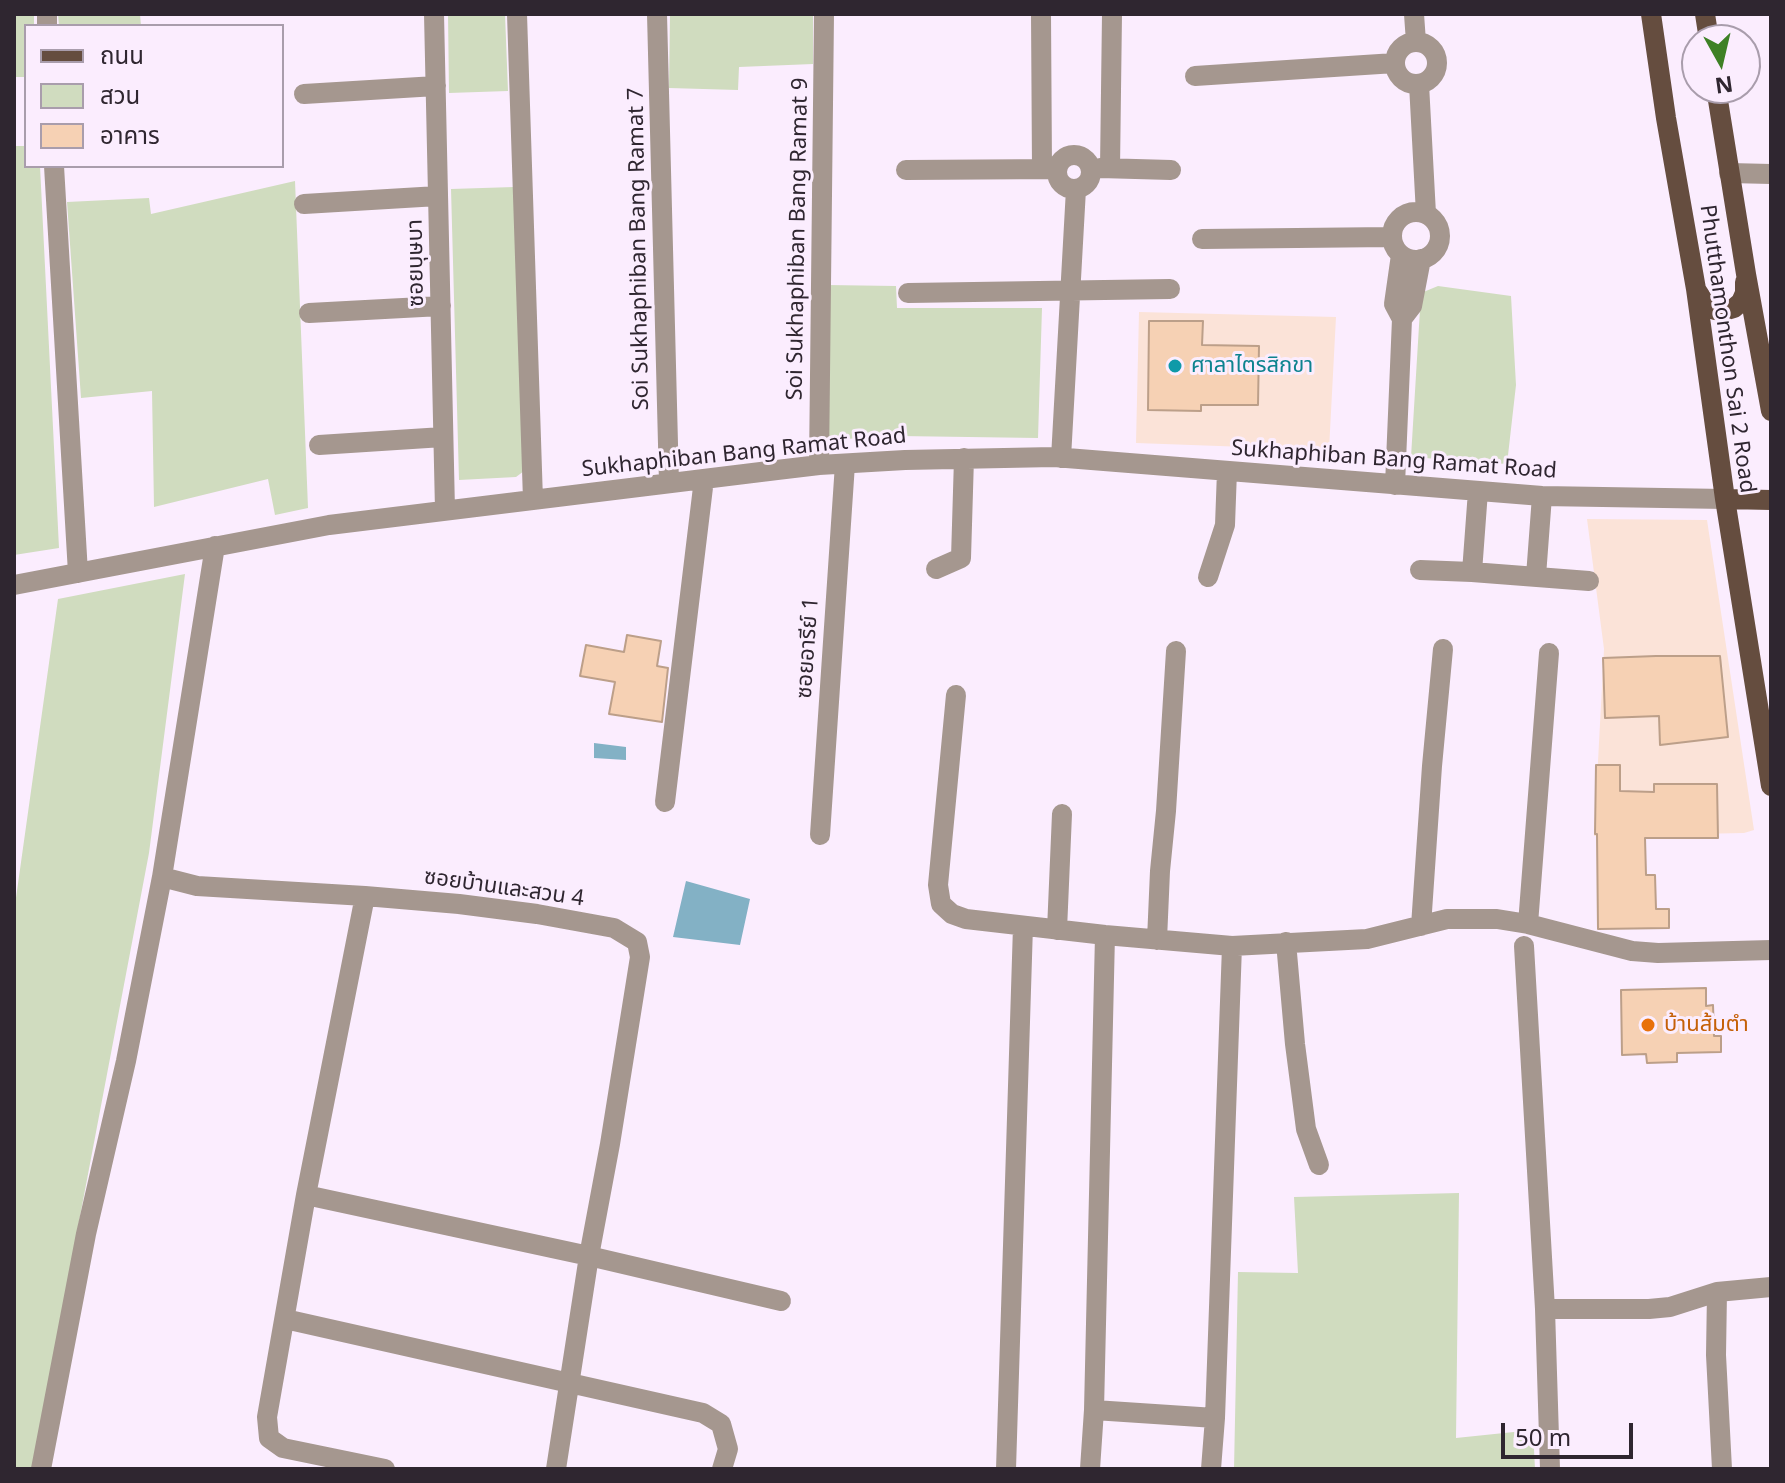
<!DOCTYPE html>
<meta charset="utf-8">
<style>
body{margin:0}
#map{position:relative;width:1785px;height:1483px;overflow:hidden;background:#fbedfe;font-family:"Noto Sans","Noto Sans Thai",sans-serif}
canvas{display:block}
.frame{position:absolute;inset:0;border:16px solid #2f2630;pointer-events:none}
.legend{position:absolute;left:24px;top:24px;width:260px;height:144px;box-sizing:border-box;background:#fbedfe;border:2px solid #a99dac;margin:0;padding:10px 14px;list-style:none;font-size:24px;color:#2f2630}
.legend li{display:flex;align-items:center;gap:16px;height:40px}
.legend b{width:40px;border:2px solid #a99dac}
.north{position:absolute;left:1681px;top:24px;width:80px;height:80px;box-sizing:border-box;background:#fbedfe;border:2px solid #a99dac;border-radius:50%;rotate:172deg;font-size:22px;font-weight:700;line-height:32px;text-align:center;color:#2f2630}
.north::after{content:'';display:block;margin:auto;width:28px;height:36px;background:#3e8125;clip-path:polygon(50% 0,100% 100%,50% 72%,0 100%)}
.scale{position:absolute;left:1501px;top:1423px;width:132px;height:36px;box-sizing:border-box;border:4px solid #2f2630;border-top:0;padding-left:10px;font-size:24px;line-height:28px;white-space:nowrap;color:#2f2630;-webkit-text-stroke:6px #fbedfe;paint-order:stroke}
</style>
<div id="map">
<canvas width="1785" height="1483"></canvas>
<div class="frame"></div>
<ul class="legend">
<li><b style="height:10px;background:#654d3f"></b>ถนน</li>
<li><b style="height:22px;background:#d0dcbf"></b>สวน</li>
<li><b style="height:22px;background:#f6d1b4"></b>อาคาร</li>
</ul>
<div class="north">N</div>
<div class="scale">50 m</div>
</div>
<script>
const ctx = document.querySelector('canvas').getContext('2d');
ctx.lineJoin = 'round';
function fillPath(path, color) { ctx.fillStyle = color; ctx.fill(path, 'evenodd'); }
const shape = rows => new Path2D(rows.map(r => 'M' + r).join(''));
function strokePath(path, color, width, dash) { ctx.strokeStyle = color; ctx.lineWidth = width; ctx.lineCap = dash ? 'butt' : 'round'; ctx.setLineDash(dash || []); ctx.stroke(path); }
function drawText(font, color, halo, rows, align = 'center') {
  ctx.font = font + ' "Noto Sans","Noto Sans Thai",sans-serif'; ctx.lineWidth = 6; ctx.setLineDash([]); ctx.textBaseline = 'middle'; ctx.strokeStyle = halo; ctx.fillStyle = color; for (const [text, x, y, turn = 0] of rows) {
    ctx.save(); ctx.translate(x, y); ctx.rotate((+turn || 0) * Math.PI / 180); ctx.textAlign = isNaN(turn) ? turn : align; if (halo) ctx.strokeText(text, 0, 0); ctx.fillText(text, 0, 0); ctx.restore();
  }
}
fillPath(shape([
 [1139,312,1336,317,1329,450,1136,443],
 [1587,519,1707,520,1754,830,1744,833,1594,836,1604,649]
]), '#fbe3d8');
fillPath(shape([
 [14,14,34,14,34,26,26,26,26,77,14,77],
 [58,14,140,14,141,26,59,26],
 [448,14,505,14,508,91,449,93],
 [670,14,813,14,813,64,739,67,738,90,669,88],
 [14,146,26,146,26,166,40,166,59,548,14,555],
 [295,181,308,508,275,515,268,479,154,507,152,391,81,398,67,202,149,198,151,214],
 [514,187,524,471,516,477,459,480,451,189],
 [827,285,896,286,897,308,1042,308,1038,438,899,436,827,440],
 [1438,286,1511,296,1516,385,1507,464,1411,457,1421,293],
 [185,574,149,853,32,1469,14,1469,14,912,58,599],
 [1459,1193,1456,1438,1533,1430,1535,1469,1234,1469,1238,1272,1298,1273,1294,1197]
]), '#d0dcbf');
fillPath(shape([
 [594,743,626,747,626,760,594,758],
 [686,881,750,899,740,945,673,937]
]), '#83b1c5');
const building = shape([
 [1149,321,1203,321,1202,345,1259,346,1258,405,1201,405,1201,411,1148,410,1149,321],
 [627,635,661,641,657,666,668,668,662,722,609,714,615,682,580,676,586,645,624,652,627,635],
 [1656,656,1720,656,1728,737,1660,745,1659,716,1605,718,1603,658,1656,656],
 [1596,765,1620,765,1620,791,1654,792,1654,784,1717,784,1718,838,1645,838,1646,875,1655,875,1656,909,1669,909,1669,928,1598,929,1597,834,1595,834,1596,765],
 [1706,988,1706,1006,1713,1005,1714,1036,1721,1036,1721,1052,1677,1053,1677,1062,1647,1063,1646,1054,1622,1055,1621,990,1706,988]
]);
fillPath(building, '#f6d1b4');
strokePath(building, '#bc9f89', 2);
strokePath(shape([
 [47,14,47,26],
 [434,14,445,510],
 [517,14,533,500],
 [657,14,669,483],
 [1041,14,1042,169],
 [1414,14,1416,42],
 '1395 63a21 21 0 1 1 42 0a21 21 0 1 1-42 0Z',
 [1195,76,1395,63],
 [1419,84,1426,214],
 [304,94,436,86],
 '1057 172a17 17 0 1 1 34 0a17 17 0 1 1-34 0Z',
 [54,166,78,573],
 [1100,168,1171,170],
 [1110,168,1112,14],
 [906,170,1057,169],
 [1729,173,1771,174],
 [304,204,438,196],
 '1392 236a24 24 0 1 1 48 0a24 24 0 1 1-48 0Z',
 [1202,239,1391,237],
 [908,293,1170,289],
 [309,313,441,306],
 [1402,319,1412,306,1421,259],
 [319,445,443,437],
 [1061,458,1076,189],
 [819,465,824,14],
 [1395,485,1402,319,1394,304,1401,255],
 [215,546,162,877,197,886,365,896,459,904,537,914,614,928,637,942,640,957,610,1144,589,1256,556,1469],
 [936,569,961,558,964,458],
 [1420,570,1472,572,1589,581],
 [1472,572,1478,491],
 [1536,576,1542,496],
 [1208,577,1225,525,1227,471],
 [14,585,329,525,777,470,819,465,905,460,1054,457,1542,496,1725,499],
 [956,695,938,885,941,904,952,914,966,919,1105,935,1232,946,1367,939,1447,919,1497,919,1528,924,1632,951,1658,953,1771,950],
 [665,802,704,479],
 [820,835,845,464],
 [365,896,306,1195,267,1417,269,1438,283,1448,385,1469],
 [1528,924,1549,653],
 [1421,926,1432,766,1443,649],
 [1057,930,1062,814],
 [1157,940,1160,871,1166,811,1176,651],
 [1286,942,1295,1044,1306,1129,1319,1165],
 [1524,946,1545,1309,1649,1309,1670,1307,1717,1292,1771,1287],
 [306,1195,589,1256,781,1301],
 [1717,1292,1716,1355,1722,1469],
 [1545,1309,1550,1469],
 [285,1319,703,1413,721,1424,728,1449,722,1469],
 [1094,1410,1215,1418,1232,946],
 [41,1469,86,1234,126,1061,162,877],
 [1006,1469,1023,926],
 [1090,1469,1094,1410,1105,935],
 [1211,1469,1215,1418]
]), '#a5978f', 20);
strokePath(shape([
 [1651,14,1666,118,1696,289,1725,499,1771,786],
 [1705,14,1709,40],
 [1716,88,1746,274,1771,411],
 [1697,291,1706,305,1715,310,1724,311,1734,308,1741,302,1745,293,1745,282],
 [1725,499,1771,500]
]), '#654d3f', 20);
for (const [x, y, r, color] of [
 [1175,366,8,"#0f9aa8"],
 [1648,1025,8,"#e8710a"]
]) { const dot = new Path2D(); dot.arc(x, y, r, 0, 2 * Math.PI); ctx.fillStyle = color; ctx.fill(dot); strokePath(dot, '#fbedfe', 3); }
drawText('22px', '#2f2630', '#fbedfe', [
 ["Soi Sukhaphiban Bang Ramat 9",798,239,-89],
 ["Soi Sukhaphiban Bang Ramat 7",639,249,-91],
 ["ซอยบุษบา",416,263,-91],
 ["Phutthamonthon Sai 2 Road",1727,349,82],
 ["Sukhaphiban Bang Ramat Road",744,453,-6],
 ["Sukhaphiban Bang Ramat Road",1394,460,4],
 ["ซอยอารีย์ 1",808,648,-86],
 ["ซอยบ้านและสวน 4",504,888,8]
]);
drawText('22px', '#0d838f', '#fbedfe', [
 ["ศาลาไตรสิกขา",1191,366]
], 'left');
drawText('22px', '#c56008', '#fbedfe', [
 ["บ้านส้มตำ",1664,1025]
], 'left');
</script>
